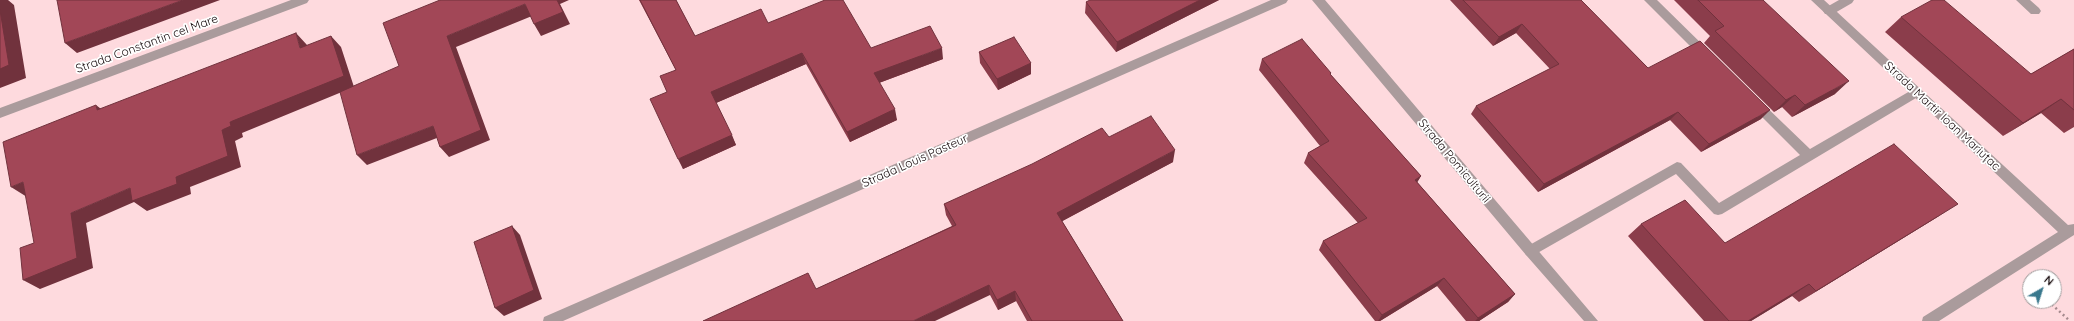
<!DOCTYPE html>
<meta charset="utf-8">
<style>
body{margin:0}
#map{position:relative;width:2074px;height:321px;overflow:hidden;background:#fedade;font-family:Quicksand,sans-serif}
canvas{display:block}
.north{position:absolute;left:2022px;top:269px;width:40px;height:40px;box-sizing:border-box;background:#fff;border:1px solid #a29d9e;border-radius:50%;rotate:39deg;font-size:11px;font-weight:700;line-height:16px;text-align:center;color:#170b0d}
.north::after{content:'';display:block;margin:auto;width:14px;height:18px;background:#39788d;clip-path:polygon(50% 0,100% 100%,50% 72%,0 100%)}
</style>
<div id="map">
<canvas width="2074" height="321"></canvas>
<div class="north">N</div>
</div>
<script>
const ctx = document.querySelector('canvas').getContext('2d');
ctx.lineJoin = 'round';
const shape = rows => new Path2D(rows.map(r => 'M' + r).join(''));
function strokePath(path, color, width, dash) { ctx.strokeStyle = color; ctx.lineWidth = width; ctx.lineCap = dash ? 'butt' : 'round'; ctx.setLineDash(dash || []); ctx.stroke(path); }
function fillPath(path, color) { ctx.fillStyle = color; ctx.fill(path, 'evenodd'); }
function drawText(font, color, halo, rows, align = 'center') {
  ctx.font = font + ' Quicksand,sans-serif'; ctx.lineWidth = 3.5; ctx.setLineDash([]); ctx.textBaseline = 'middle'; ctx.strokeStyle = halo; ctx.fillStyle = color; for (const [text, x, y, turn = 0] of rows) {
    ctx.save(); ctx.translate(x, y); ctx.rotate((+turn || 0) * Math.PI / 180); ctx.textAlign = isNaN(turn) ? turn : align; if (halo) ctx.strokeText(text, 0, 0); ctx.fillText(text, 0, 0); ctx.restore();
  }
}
strokePath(shape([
 [2048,301,2070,321]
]), '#a58a8e', 2.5, [2, 3]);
fillPath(shape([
 [1644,0,1657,0,1709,51,1711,54,1709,57,1701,57,1644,0],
 [1839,0,1854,0,1852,3,1833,14,1825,14,1823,11,1825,8,1839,0],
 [2016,0,2030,0,2039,8,2041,11,2039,14,2031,14,2016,0],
 [1917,87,1921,89,1923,92,1921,95,1722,214,1718,215,1714,214,1676,174,1534,255,1530,257,1526,255,1524,251,1526,247,1677,162,1681,163,1719,203,1800,155,1750,105,1748,102,1750,99,1758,99,1810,149,1917,87]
]), '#aa9b9c');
fillPath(shape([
 [291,0,309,0,307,3,0,118,0,108,291,0],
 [1271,0,1288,0,1286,3,563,321,543,321,544,317,1271,0],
 [1312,0,1325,0,1598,321,1584,321,1526,255,1312,0],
 [1811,0,1824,0,2068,225,2074,224,2074,235,1939,321,1922,321,1923,317,2058,232,1811,0]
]), '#aa9b9c');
fillPath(shape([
 [639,0,676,0,695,36,768,23,871,48,943,59,879,83,897,120,850,142,806,64,716,103,736,145,683,169,667,92,676,70],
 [1219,0,1116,52,1085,13,1086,2],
 [1450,0,1581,0,1648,68,1761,119,1701,152,1670,120,1538,192,1471,114,1476,106,1550,69,1516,33,1493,46],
 [1674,0,1763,0,1835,94,1792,117,1782,107,1774,112,1704,43,1710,36],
 [1901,17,2031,74,2074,49,2074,127,2064,133,2041,113,2003,136,1885,32],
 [979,52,1031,63,1031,74,998,90,980,63],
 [1262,59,1331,75,1421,176,1417,182,1515,294,1508,302,1479,321,1466,321,1437,286,1380,321,1375,321,1319,250,1323,241,1358,223,1304,163,1308,153,1320,146,1259,70],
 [1109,137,1173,162,1062,221,1123,321,1027,321,1016,301,998,310,990,295,816,289,952,226,946,215,944,204],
 [1939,216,1799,302,1792,296,1751,321,1704,321,1628,236,1641,224,1725,243]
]), '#8b3d4b');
fillPath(shape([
 [0,0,8,0,14,5,26,78,0,88],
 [183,0,220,0,77,53,65,43],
 [557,0,569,0,560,4,570,24,541,36,534,24],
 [1200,0,1219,0,1116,52,1117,42],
 [525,4,532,16,456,47,490,140,449,157,440,147,447,36],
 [1522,24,1516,33,1493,46,1499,37],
 [296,33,307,45,311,59,300,48],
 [331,36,341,47,354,87,242,133,243,137,235,141,241,167,190,187,191,194,147,211,134,202,86,223,93,268,40,289,23,280,71,213,130,188,176,177,230,122],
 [942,48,943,59,876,84,874,73],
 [802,53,806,64,716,103,711,92],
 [1031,63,1031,74,998,90,997,79],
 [1849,81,1835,94,1792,117,1805,105],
 [1795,95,1782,107,1774,112,1786,100],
 [2061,99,2041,113,2003,136,2023,123],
 [96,105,110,116,97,110],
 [895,109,897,120,850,142,847,132],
 [1770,110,1761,119,1701,152,1709,144],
 [1678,112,1670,120,1538,192,1544,184],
 [433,126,442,136,367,165,357,155],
 [732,135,736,145,683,169,678,159],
 [1175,150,1173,162,1057,224,1057,213],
 [1421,176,1415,186,1415,180],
 [23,182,27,197,11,187],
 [1958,204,1939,216,1799,302,1816,291],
 [512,226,520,235,542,299,504,316,495,308],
 [1444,278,1437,286,1380,321,1378,321,1382,315],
 [1809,284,1792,296,1751,321,1748,321],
 [989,285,990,295,935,321,913,321],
 [1015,291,1016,301,998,310,997,300],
 [1515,294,1508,302,1479,321,1475,321,1478,318]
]), '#71323d');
const building = shape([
 [57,0,183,0,65,43,57,0],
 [440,0,557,0,563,12,534,24,525,4,447,36,481,130,440,147,433,126,357,155,340,92,399,66,383,23,440,0],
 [640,0,676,0,695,36,761,9,768,23,825,0,843,0,871,48,930,26,942,48,874,73,895,109,847,132,802,53,711,92,732,135,678,159,650,99,667,92,660,76,676,70,640,0],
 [1090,0,1200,0,1117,42,1086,2,1090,0],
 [1463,0,1581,0,1648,68,1700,41,1770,110,1709,144,1678,112,1544,184,1476,106,1559,64,1522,24,1499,37,1463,0],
 [1698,0,1763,0,1849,81,1805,105,1795,95,1786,100,1715,31,1724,26,1698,0],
 [1932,0,1944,0,2031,74,2074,49,2074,110,2061,99,2023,123,1901,17,1932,0],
 [0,10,9,65,0,69,0,10],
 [296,33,300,48,331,36,344,76,230,122,231,126,222,130,228,156,176,177,177,184,132,201,130,188,71,213,77,258,23,280,20,248,34,243,23,182,11,187,3,142,96,105,97,110,296,33],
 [1014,37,1031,63,997,79,979,52,1014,37],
 [1302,39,1331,73,1330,74,1421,176,1415,180,1515,294,1478,318,1444,278,1382,315,1323,241,1367,218,1308,153,1329,141,1262,59,1302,39],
 [1151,116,1175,150,1057,213,1123,321,1032,321,1015,291,997,300,989,285,913,321,703,321,808,273,816,289,956,225,944,204,1032,164,1102,128,1109,137,1151,116],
 [1894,144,1958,204,1816,291,1809,284,1748,321,1729,321,1641,224,1685,200,1725,243,1894,144],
 [512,226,534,290,495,308,474,242,512,226]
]);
fillPath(building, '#a24757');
strokePath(building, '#71323d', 1);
drawText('12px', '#170b0d', '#fff', [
 ["Strada Constantin cel Mare",147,44,-20],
 ["Strada Martir Ioan Mariuțac",1942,116,43],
 ["Strada Louis Pasteur",915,161,-24],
 ["Strada Pomiculturii",1454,161,50]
]);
</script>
